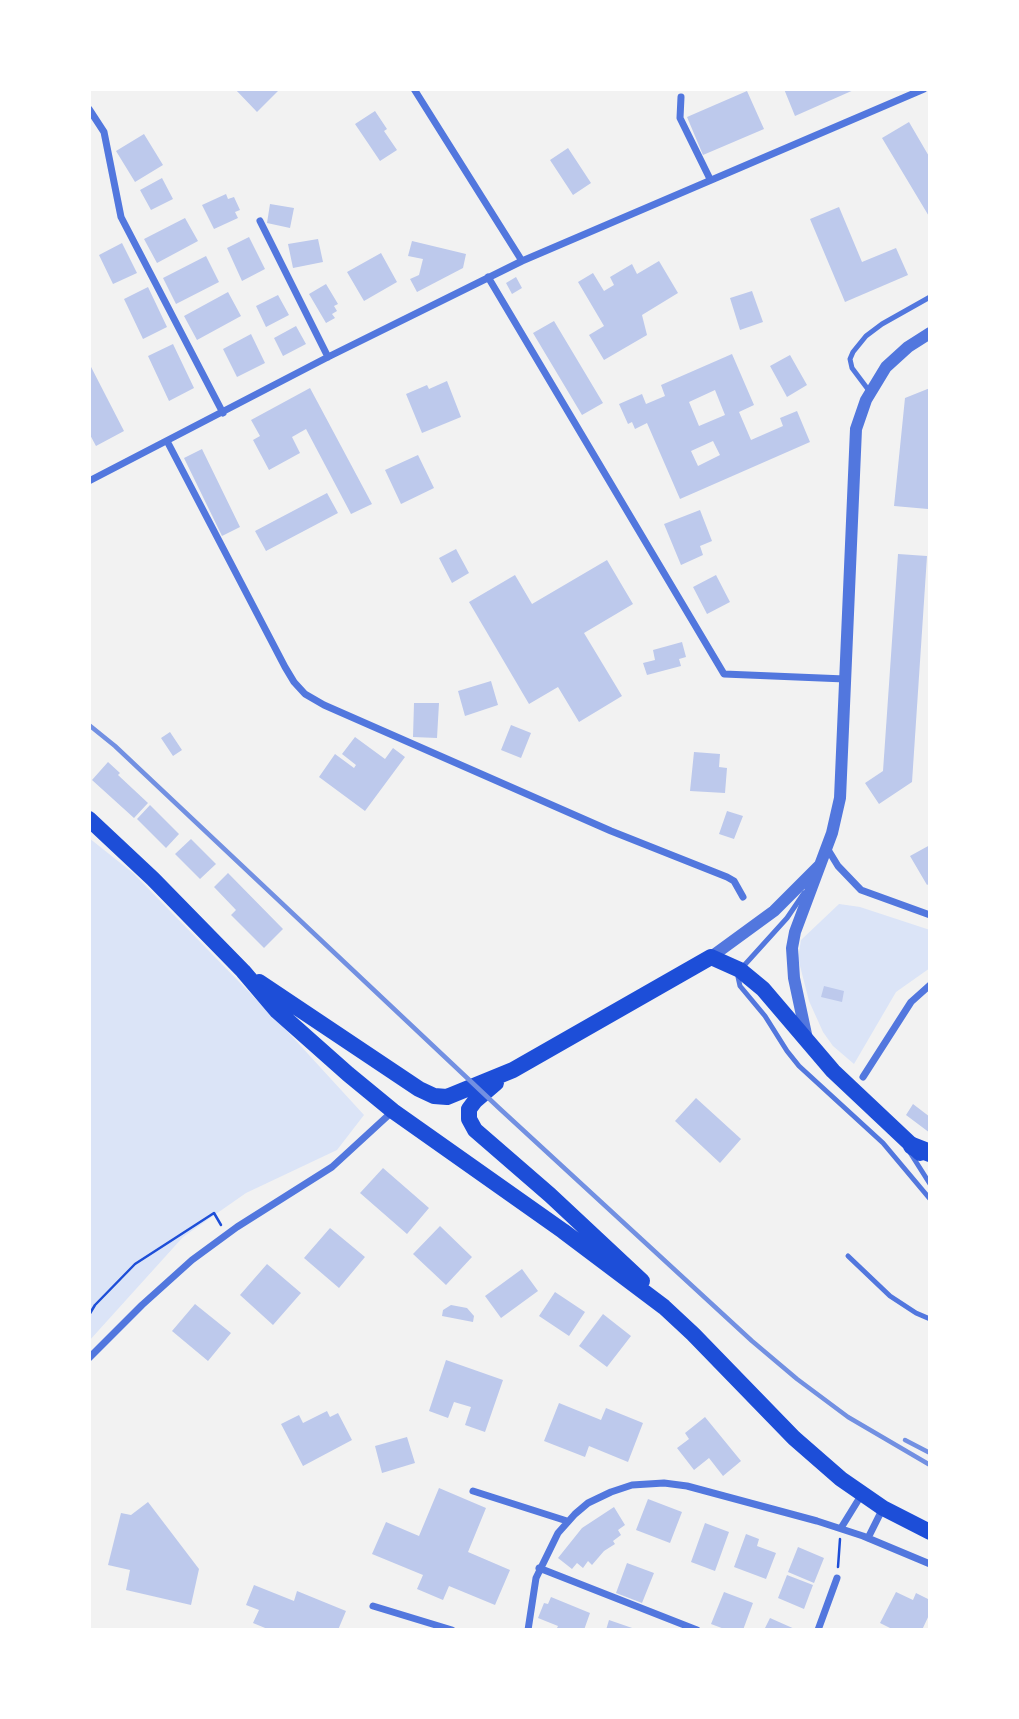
<!DOCTYPE html>
<style>
body{margin:0}
#map{position:relative;width:1019px;height:1719px;overflow:hidden;background:#f2f2f2;font-family:"Roboto Serif",serif}
canvas{display:block}
.frame{position:absolute;inset:0;border:91px solid #fff;pointer-events:none}
</style>
<div id="map">
<canvas width="1019" height="1719"></canvas>
<div class="frame"></div>
</div>
<script>
const ctx = document.querySelector('canvas').getContext('2d');
ctx.lineJoin = 'round';
function fillPath(path, color) { ctx.fillStyle = color; ctx.fill(path, 'evenodd'); }
const shape = rows => new Path2D(rows.map(r => 'M' + r).join(''));
function strokePath(path, color, width, dash) { ctx.strokeStyle = color; ctx.lineWidth = width; ctx.lineCap = dash ? 'butt' : 'round'; ctx.setLineDash(dash || []); ctx.stroke(path); }
fillPath(shape([
 [89,838,133,873,287,1031,364,1115,337,1150,246,1193,183,1237,89,1341],
 [839,904,860,907,930,930,930,968,896,992,854,1064,833,1046,823,1032,809,1001,798,958,801,940]
]), '#dbe4f7');
fillPath(shape([
 [235,89,280,89,257,112],
 [784,89,856,89,795,116],
 [747,91,764,129,703,155,687,117],
 [375,111,387,129,384,131,397,150,380,161,355,124],
 [909,122,930,158,930,218,882,138],
 [144,134,163,165,135,182,116,151],
 [568,148,591,183,573,195,550,160],
 [162,178,173,199,151,210,140,190],
 [226,194,228,199,234,197,240,210,235,212,238,218,214,229,202,205],
 [270,204,294,208,290,228,267,223],
 [839,207,862,262,896,248,908,275,845,302,810,219],
 [185,218,198,241,157,263,144,239],
 [249,237,265,269,242,281,227,248],
 [318,239,323,262,293,268,288,244],
 [412,241,466,254,463,268,417,292,410,279,419,275,423,259,408,256],
 [122,243,137,273,113,284,99,255],
 [381,253,397,282,364,301,347,272],
 [206,256,219,282,176,304,163,278],
 [659,261,678,293,642,315,647,335,604,360,589,335,604,326,578,282,593,273,604,291,614,285,610,277,632,264,637,274],
 [516,277,522,288,512,294,506,283],
 [326,284,338,304,334,306,337,311,332,314,335,318,326,323,309,294],
 [148,287,167,327,143,339,124,299],
 [752,291,763,322,740,330,730,298],
 [228,292,241,316,197,340,184,316],
 [278,295,289,315,266,327,256,306],
 [554,321,603,403,582,415,533,333],
 [296,326,306,344,283,356,274,338],
 [251,334,265,363,237,377,223,349],
 [173,344,194,388,169,401,148,356],
 [732,354,754,405,739,412,751,440,783,426,780,418,797,411,810,442,680,499,647,423,635,429,632,422,628,424,619,404,642,394,646,404,665,396,661,385],
 [715,390,725,415,699,426,689,402],
 [713,441,720,455,698,466,691,451],
 [790,355,807,385,787,397,770,366],
 [89,363,124,431,96,446,89,433],
 [447,381,461,417,422,433,406,394,427,385,429,389],
 [310,388,372,504,351,514,306,429,292,437,300,453,269,470,253,440,260,436,251,420],
 [930,388,928,509,894,506,905,398],
 [202,449,240,527,222,536,184,458],
 [418,455,434,488,401,504,385,470],
 [327,493,338,513,266,551,255,531],
 [700,510,712,541,700,546,703,555,681,565,664,524],
 [456,549,469,573,452,583,439,558],
 [898,554,927,556,912,782,879,804,865,783,883,771],
 [607,560,633,604,584,633,622,696,579,722,558,687,529,704,469,602,515,575,532,604],
 [716,575,730,602,707,614,693,587],
 [682,642,686,657,679,659,681,666,647,675,643,663,655,660,653,650],
 [491,681,498,705,465,716,458,691],
 [414,703,439,703,437,738,413,737],
 [511,725,531,733,521,758,501,750],
 [170,732,182,750,173,756,161,738],
 [355,737,385,759,393,748,405,757,365,811,319,777,335,754,354,768,356,765,342,754],
 [694,752,720,754,719,767,727,768,725,793,690,791],
 [108,762,120,773,118,775,148,803,134,818,92,780],
 [150,805,179,834,166,848,137,819],
 [727,811,743,816,734,839,719,834],
 [191,839,216,864,200,879,175,854],
 [930,845,930,883,927,885,910,856],
 [228,873,283,929,264,948,231,915,236,910,214,887],
 [824,986,844,991,842,1002,821,997],
 [696,1098,741,1139,720,1163,675,1121],
 [913,1104,930,1117,930,1133,906,1115],
 [383,1168,429,1208,407,1234,360,1193],
 [440,1226,472,1257,446,1285,413,1254],
 [330,1228,365,1257,339,1288,304,1258],
 [267,1264,301,1293,273,1325,240,1295],
 [522,1269,538,1291,501,1318,485,1296],
 [555,1292,585,1312,569,1336,539,1316],
 [195,1304,231,1333,208,1361,172,1331],
 [451,1305,467,1308,474,1316,473,1322,442,1316,443,1310],
 [603,1314,631,1336,607,1367,579,1346],
 [446,1360,503,1380,485,1432,465,1425,471,1407,454,1402,448,1418,429,1411],
 [559,1403,601,1420,606,1408,643,1423,628,1462,589,1446,585,1457,544,1441],
 [327,1411,330,1417,338,1413,352,1440,303,1466,281,1424,299,1415,303,1423],
 [705,1417,741,1461,723,1476,709,1458,694,1470,677,1448,689,1439,685,1433],
 [407,1437,415,1463,382,1473,375,1446],
 [439,1488,486,1508,468,1552,510,1570,495,1605,449,1586,443,1600,417,1589,423,1575,372,1554,386,1522,419,1536],
 [648,1499,682,1512,670,1543,636,1530],
 [148,1502,199,1569,191,1605,126,1590,130,1570,108,1565,121,1513,131,1515],
 [614,1507,625,1525,618,1530,621,1535,613,1541,615,1544,604,1551,592,1565,588,1561,583,1568,577,1563,572,1569,558,1558,582,1528],
 [705,1523,729,1532,715,1571,691,1562],
 [746,1534,759,1539,757,1546,776,1553,766,1579,734,1567],
 [798,1547,824,1558,814,1583,788,1572],
 [627,1563,654,1573,642,1603,616,1593],
 [787,1575,813,1585,804,1609,778,1598],
 [254,1585,294,1601,297,1591,346,1611,338,1630,270,1630,253,1623,259,1610,246,1605],
 [724,1592,753,1603,743,1630,727,1630,711,1624],
 [896,1592,913,1600,916,1593,930,1600,930,1613,922,1630,894,1630,880,1623],
 [551,1597,590,1613,584,1630,556,1630,558,1626,538,1618,544,1603,548,1604],
 [770,1618,797,1630,764,1630],
 [609,1620,635,1629,635,1630,606,1630]
]), '#bdc9ec');
strokePath(shape([
 [89,1315,95,1305,135,1264,214,1213,221,1225],
 [838,1567,840,1539]
]), '#1d4ed8', 2.5);
strokePath(shape([
 [870,392,852,368,850,359,853,352,866,336,882,324,930,297],
 [804,893,787,918,740,970,738,977,740,986,765,1016,787,1051,799,1066,883,1143,930,1199],
 [911,1154,930,1184],
 [848,1256,890,1296,916,1313,930,1319]
]), '#5277de', 5);
strokePath(shape([
 [414,89,522,261],
 [681,97,680,118,710,179],
 [89,109,104,132,121,217,223,413],
 [260,221,328,357],
 [488,277,724,674,845,679],
 [167,441,285,667,294,682,305,694,324,705,611,831,727,877,734,881,743,897],
 [89,481,328,357,522,261,924,89],
 [827,848,838,866,861,890,930,915],
 [863,1077,911,1002,930,985],
 [89,1358,142,1305,192,1260,237,1227,332,1167,393,1111],
 [473,1491,567,1521],
 [841,1528,862,1494],
 [868,1538,883,1508],
 [539,1568,697,1630],
 [373,1606,452,1630],
 [528,1630,536,1578,558,1533,575,1514,588,1503,611,1492,632,1485,664,1483,687,1486,817,1521,863,1536,930,1564],
 [818,1630,837,1578]
]), '#5277de', 7);
strokePath(shape([
 [711,957,774,911,819,866],
 [807,1039,794,978,792,948,795,932,832,833,840,798,856,429,866,400,886,367,908,347,930,333]
]), '#5277de', 12);
strokePath(shape([
 [89,819,153,879,243,971,277,1011,348,1074,393,1111,563,1231,664,1307,693,1334,794,1438,841,1479,883,1508,930,1532],
 [259,982,419,1089,434,1096,447,1097,513,1070,711,957,740,970,763,989,833,1071,920,1153],
 [496,1083,475,1101,469,1109,469,1119,475,1130,550,1195,642,1281]
]), '#1d4ed8', 16);
strokePath(shape([
 [912,1146,930,1153]
]), '#1d4ed8', 18);
strokePath(shape([
 [89,725,115,746,499,1108,752,1341,797,1379,848,1417,930,1465],
 [905,1440,930,1453]
]), '#7290e2', 4.5);
</script>
